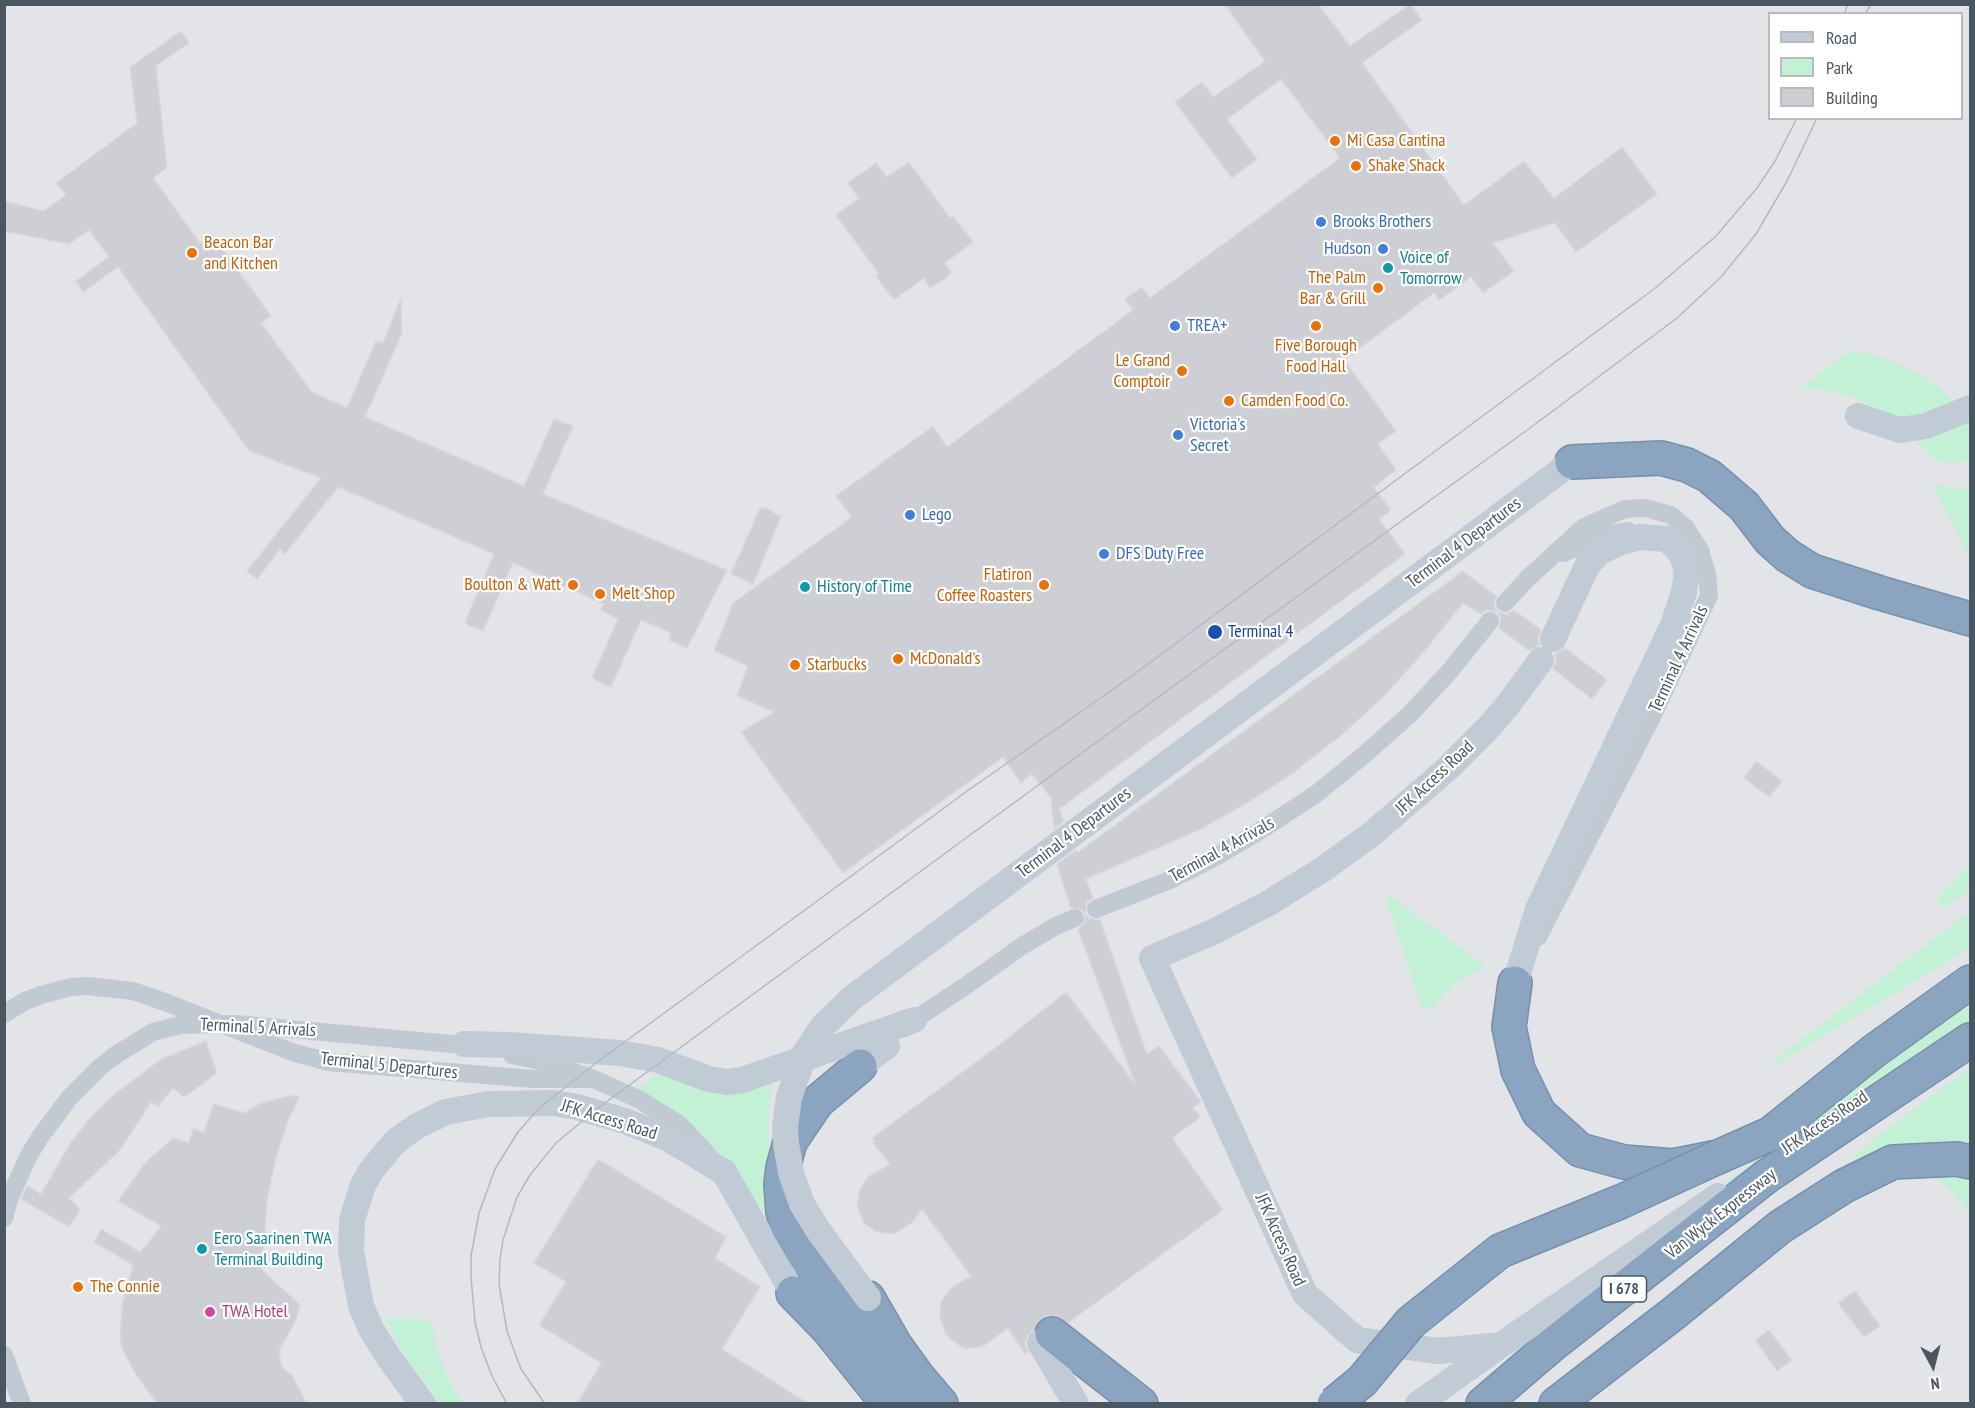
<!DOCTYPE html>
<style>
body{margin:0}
#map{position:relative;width:1975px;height:1408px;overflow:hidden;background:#f5f3f3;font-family:"PT Sans Narrow",sans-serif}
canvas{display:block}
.frame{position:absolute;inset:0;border:6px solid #4a5661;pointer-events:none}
.legend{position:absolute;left:1768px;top:12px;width:195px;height:108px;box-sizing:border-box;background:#fff;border:2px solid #b7bbc0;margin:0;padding:8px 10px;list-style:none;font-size:18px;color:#4a5661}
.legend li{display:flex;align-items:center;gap:12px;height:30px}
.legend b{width:30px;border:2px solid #b7bbc0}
.north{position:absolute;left:1903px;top:1336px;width:60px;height:60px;-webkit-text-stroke:4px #fff;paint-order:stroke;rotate:173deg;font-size:16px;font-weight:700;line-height:24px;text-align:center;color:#4a5661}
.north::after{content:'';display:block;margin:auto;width:21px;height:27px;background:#4a5661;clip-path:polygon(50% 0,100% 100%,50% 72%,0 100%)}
</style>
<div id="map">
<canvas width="1975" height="1408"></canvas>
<div class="frame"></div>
<ul class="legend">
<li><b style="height:8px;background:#c1cbd6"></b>Road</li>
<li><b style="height:16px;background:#c3f1d5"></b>Park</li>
<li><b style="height:16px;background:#cdcfd5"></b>Building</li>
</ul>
<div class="north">N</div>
</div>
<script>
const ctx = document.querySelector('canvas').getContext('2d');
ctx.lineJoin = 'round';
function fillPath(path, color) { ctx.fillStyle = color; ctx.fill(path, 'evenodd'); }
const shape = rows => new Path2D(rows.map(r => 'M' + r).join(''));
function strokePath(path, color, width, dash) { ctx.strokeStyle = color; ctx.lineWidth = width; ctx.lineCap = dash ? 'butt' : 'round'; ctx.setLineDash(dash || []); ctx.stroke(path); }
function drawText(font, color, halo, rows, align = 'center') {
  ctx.font = font + ' "PT Sans Narrow",sans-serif'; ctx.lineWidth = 4.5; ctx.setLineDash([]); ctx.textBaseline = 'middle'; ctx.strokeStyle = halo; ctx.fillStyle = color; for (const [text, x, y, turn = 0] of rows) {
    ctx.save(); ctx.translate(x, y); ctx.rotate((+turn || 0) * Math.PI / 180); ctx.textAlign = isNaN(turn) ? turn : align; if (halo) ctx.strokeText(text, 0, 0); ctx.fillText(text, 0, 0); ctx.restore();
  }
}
fillPath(shape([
 [5,5,1970,5,1970,1403,5,1404],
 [1770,14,1962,14,1962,118,1770,118]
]), '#e2e4e7');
fillPath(shape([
 [1851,350,1879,356,1905,367,1931,381,1954,402,1970,422,1970,460,1954,463,1944,462,1931,456,1902,427,1882,411,1856,398,1831,391,1801,388],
 [1932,483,1957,489,1970,488,1970,558],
 [1970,865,1970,890,1944,908,1936,899],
 [1390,896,1483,964,1485,967,1466,976,1451,987,1429,1010,1424,1009,1420,1004,1386,899],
 [1970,913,1970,948,1775,1065,1772,1062,1959,920],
 [1970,1001,1970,1026,1441,1403,1572,1293,1808,1123],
 [1970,1068,1970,1214,1955,1193,1926,1168,1855,1162,1854,1157,1880,1134],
 [661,1071,774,1080,769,1102,769,1153,765,1175,765,1191,768,1209,774,1228,752,1194,729,1164,686,1122,664,1105,637,1089],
 [385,1318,431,1321,437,1348,450,1382,462,1403,441,1403,406,1359]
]), '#c3f1d5');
const building = shape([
 [1224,4,1318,4,1350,46,1410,4,1422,20,1362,63,1464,205,1524,161,1554,198,1622,147,1657,194,1576,252,1555,223,1493,243,1514,271,1483,293,1471,277,1439,300,1434,293,1344,360,1396,431,1378,444,1396,470,1374,487,1391,510,1379,519,1405,554,1059,809,1064,821,1054,829,1051,798,1032,774,1021,783,1003,757,843,873,741,732,774,712,737,696,748,666,714,651,733,603,852,517,836,496,933,426,947,447,1133,310,1125,299,1142,287,1150,298,1340,158,1281,79,1227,119,1257,159,1232,178,1175,102,1202,82,1213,97,1265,61,1224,4],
 [181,31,189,43,156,66,167,168,153,178,200,243,212,234,271,316,261,323,312,392,347,408,376,341,383,343,401,298,402,333,365,417,524,486,554,419,573,426,543,494,727,570,687,648,669,640,671,633,641,620,611,687,605,685,592,678,618,619,601,610,604,604,513,563,483,631,470,626,465,622,494,554,338,487,285,554,280,549,257,579,247,571,321,478,249,451,118,267,83,292,76,281,109,257,89,230,69,244,4,231,4,201,44,211,66,195,56,183,137,123,130,67,181,31],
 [909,162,950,218,953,216,973,242,945,263,951,272,946,278,930,288,924,278,894,300,876,276,879,274,836,215,859,198,847,183,876,163,887,177,909,162],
 [760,508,765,509,766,508,781,517,753,584,731,574,760,508],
 [1463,571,1496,596,1494,606,1498,612,1508,614,1514,610,1541,630,1538,640,1540,645,1529,651,1499,628,1501,618,1497,612,1486,610,1481,614,1463,603,1422,654,1385,695,1345,732,1293,773,1247,803,1199,830,1086,879,1093,898,1087,902,1085,913,1089,918,1100,920,1147,1054,1159,1046,1201,1102,1193,1108,1200,1117,1172,1138,1223,1210,1068,1323,1055,1316,1045,1317,1038,1322,1034,1330,1027,1336,1025,1344,1028,1352,1025,1354,1008,1328,985,1345,976,1348,964,1348,951,1340,945,1333,940,1317,941,1301,951,1288,971,1276,922,1209,912,1223,894,1234,876,1232,864,1223,857,1206,860,1189,869,1176,890,1164,873,1143,875,1142,872,1138,998,1046,1066,992,1135,1084,1078,929,1084,924,1086,914,1081,909,1071,908,1057,864,1076,850,1077,853,1463,571],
 [1565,648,1607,680,1592,699,1553,669,1556,662,1555,654,1565,648],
 [1756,761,1782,781,1769,797,1744,778,1756,761],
 [206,1041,217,1073,184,1097,173,1088,158,1106,151,1102,120,1150,69,1198,80,1210,69,1227,21,1199,27,1186,41,1194,71,1142,92,1116,115,1094,161,1059,206,1041],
 [287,1096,300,1096,288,1121,275,1161,267,1201,264,1247,258,1260,262,1270,300,1305,296,1320,279,1351,282,1367,292,1375,307,1404,158,1404,136,1375,122,1348,120,1337,122,1306,133,1265,94,1242,101,1229,140,1252,148,1243,161,1226,118,1201,145,1163,164,1146,173,1138,189,1143,193,1129,204,1132,214,1104,245,1113,259,1104,287,1096],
 [598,1159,726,1237,715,1258,760,1287,722,1349,809,1404,577,1404,601,1363,539,1325,566,1282,534,1263,598,1159],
 [1855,1291,1880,1326,1864,1337,1838,1303,1855,1291],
 [1769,1330,1792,1360,1777,1371,1755,1340,1769,1330]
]);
fillPath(building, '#cdcfd5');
strokePath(building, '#d7d9de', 1.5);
const highway = shape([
 [1572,462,1661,458,1687,465,1709,476,1744,506,1770,540,1788,556,1812,571,1880,593,1970,619],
 [1515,983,1509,1027,1518,1070,1539,1113,1580,1150,1624,1162,1673,1166,1718,1157,1770,1134,1874,1051,1970,982],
 [860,1066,817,1102,790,1142,783,1168,781,1184,783,1212,788,1227,803,1253,898,1380,917,1404],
 [793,1293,828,1329,888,1404],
 [868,1298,895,1345,918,1377,941,1404],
 [1052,1334,1141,1404],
 [1483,1404,1553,1344,1767,1176,1970,1040],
 [1556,1404,1674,1313,1780,1227,1844,1186,1893,1162,1957,1159,1970,1162]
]);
strokePath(highway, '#7690ad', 36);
strokePath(shape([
 [1564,553,1596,537,1628,531],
 [1505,603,1528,578,1584,527,1625,509,1645,508,1671,515,1686,528,1700,550,1707,574,1709,596,1653,715,1538,937],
 [1096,909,1170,880,1212,859,1258,832,1316,794,1364,755,1409,715,1449,672,1490,621],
 [4,1014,25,1001,41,995,71,987,87,986,133,991,165,1002],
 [906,1028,914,1020,967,985,1022,946,1056,926,1075,918],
 [512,1055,545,1062,594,1079],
 [533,1079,594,1079,640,1100,680,1125,708,1155],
 [4,1218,10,1197,29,1155,40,1137,70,1097,99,1068,114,1056,153,1032,180,1025,236,1024,473,1046],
 [4,1355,22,1404]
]), '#c1cad2', 18);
strokePath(shape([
 [1858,416,1900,430,1926,426,1970,408],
 [1541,660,1507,706,1489,727,1447,769,1373,833,1322,870,1267,904,1213,932,1152,958,1305,1294,1357,1340,1438,1351,1501,1345,1718,1196],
 [1515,983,1538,909,1673,625,1684,592,1687,571,1681,553,1667,539,1640,537,1618,543,1600,552,1588,564,1553,639],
 [852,998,1572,462],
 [464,1044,510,1045,620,1053,658,1060,709,1079,727,1082,742,1080,914,1020],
 [860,1066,887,1046],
 [1040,1343,1076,1404],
 [423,1404,389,1358,371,1329,361,1306,351,1251,352,1220,363,1185,371,1171,388,1150,397,1140,417,1126,446,1112,488,1104,554,1103,577,1107,625,1121,669,1139,724,1172,793,1293],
 [1418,1404,1498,1347]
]), '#c1cbd6', 26);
strokePath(highway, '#8ba5c1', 33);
strokePath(shape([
 [1844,14,1848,4],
 [1865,14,1871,4],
 [507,1404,492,1376,481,1347,475,1322,471,1277,471,1256,479,1213,495,1169,518,1132,539,1108,596,1063,970,789,1125,681,1654,289,1716,236,1757,188,1775,161,1797,118],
 [545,1404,521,1369,507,1331,499,1284,500,1260,503,1240,517,1197,530,1175,556,1143,598,1108,1146,706,1530,428,1677,318,1721,277,1756,234,1787,181,1817,118]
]), '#b5b8bd', 1.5);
const highwayBridge = shape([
 [1334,1404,1362,1381,1411,1322,1500,1251,1620,1202,1718,1157]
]);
strokePath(highwayBridge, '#7690ad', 36, []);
strokePath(shape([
 [165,1002,292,1052,329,1062,533,1079]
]), '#c1cad2', 18);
strokePath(shape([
 [852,998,823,1026,805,1053,789,1097,785,1127,786,1143,791,1173,802,1204,818,1230,868,1298]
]), '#c1cbd6', 26);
strokePath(highwayBridge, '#8ba5c1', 33);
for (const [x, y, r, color] of [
 [1335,141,6,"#e8710a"],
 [1356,166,6,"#e8710a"],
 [1321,222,6,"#3f7fe0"],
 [1383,249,6,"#3f7fe0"],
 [192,253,6,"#e8710a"],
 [1388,268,6,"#0f9aa8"],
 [1378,288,6,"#e8710a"],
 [1175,326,6,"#3f7fe0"],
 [1316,326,6,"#e8710a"],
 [1182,371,6,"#e8710a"],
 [1229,401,6,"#e8710a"],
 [1178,435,6,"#3f7fe0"],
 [910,515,6,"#3f7fe0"],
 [1104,554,6,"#3f7fe0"],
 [573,585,6,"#e8710a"],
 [1044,585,6,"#e8710a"],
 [805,587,6,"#0f9aa8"],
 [600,594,6,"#e8710a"],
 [1215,632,8,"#1a4fb4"],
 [898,659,6,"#e8710a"],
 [795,665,6,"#e8710a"],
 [202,1249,6,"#0f9aa8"],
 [78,1287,6,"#e8710a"],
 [210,1312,6,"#d1479c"]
]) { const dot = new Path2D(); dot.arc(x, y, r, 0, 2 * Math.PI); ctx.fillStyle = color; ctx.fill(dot); strokePath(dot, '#fff', 2); }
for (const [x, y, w] of [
 [1624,1289,45]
]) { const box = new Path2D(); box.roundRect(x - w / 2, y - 13, w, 26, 4.5); ctx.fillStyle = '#fff'; ctx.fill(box); strokePath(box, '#4a5661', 1.5); }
drawText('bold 16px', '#4a5661', null, [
 ["I 678",1624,1289]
]);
drawText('18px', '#c56008', '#fff', [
 ["Mi Casa Cantina",1347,141],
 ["Shake Shack",1368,166],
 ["Beacon Bar",204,243],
 ["and Kitchen",204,264],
 ["The Palm",1366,278,"right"],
 ["Bar & Grill",1366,299,"right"],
 ["Five Borough",1316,346,"center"],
 ["Food Hall",1316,367,"center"],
 ["Le Grand",1170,361,"right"],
 ["Comptoir",1170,382,"right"],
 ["Camden Food Co.",1241,401],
 ["Flatiron",1032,575,"right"],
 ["Coffee Roasters",1032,596,"right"],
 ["Boulton & Watt",561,585,"right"],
 ["Melt Shop",612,594],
 ["McDonald's",910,659],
 ["Starbucks",807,665],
 ["The Connie",90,1287]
], 'left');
drawText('18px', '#366cbe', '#fff', [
 ["Brooks Brothers",1333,222],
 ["Hudson",1371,249,"right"],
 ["TREA+",1187,326],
 ["Victoria's",1190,425],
 ["Secret",1190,446],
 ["Lego",922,515],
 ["DFS Duty Free",1116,554]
], 'left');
drawText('18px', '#0d838f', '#fff', [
 ["Voice of",1400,258],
 ["Tomorrow",1400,279],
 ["History of Time",817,587],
 ["Eero Saarinen TWA",214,1239],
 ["Terminal Building",214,1260]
], 'left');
drawText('18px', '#4a5661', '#fff', [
 ["Terminal 4 Departures",1464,543,-37],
 ["Terminal 4 Arrivals",1679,659,-65],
 ["JFK Access Road",1435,778,-43],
 ["Terminal 4 Departures",1074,833,-37],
 ["Terminal 4 Arrivals",1222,850,-29],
 ["Terminal 5 Arrivals",258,1028,3],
 ["Terminal 5 Departures",389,1066,6],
 ["JFK Access Road",609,1120,17],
 ["JFK Access Road",1825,1123,-34],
 ["Van Wyck Expressway",1721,1214,-38],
 ["JFK Access Road",1280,1240,66]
]);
drawText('18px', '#164399', '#fff', [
 ["Terminal 4",1228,632]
], 'left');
drawText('18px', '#b23c85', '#fff', [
 ["TWA Hotel",222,1312]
], 'left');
</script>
